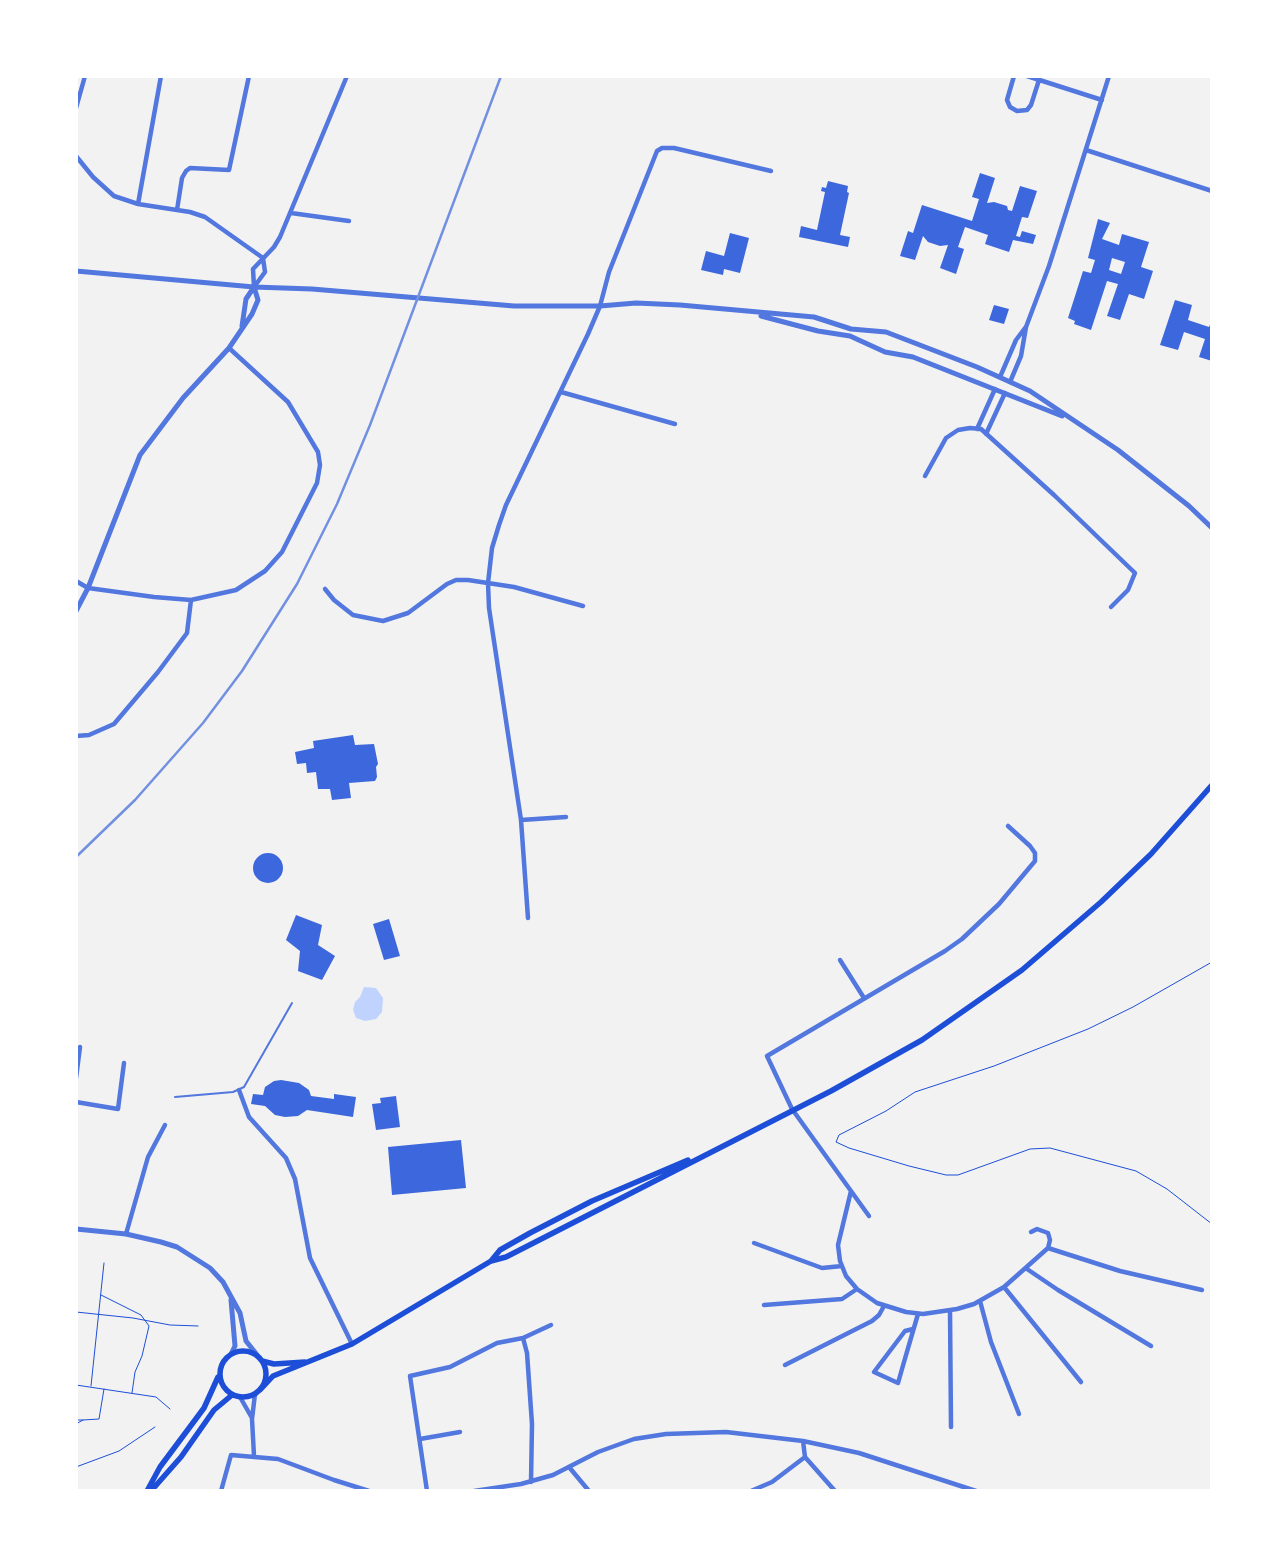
<!DOCTYPE html>
<style>
body{margin:0}
#map{position:relative;width:1288px;height:1567px;overflow:hidden;background:#f2f2f2;font-family:"Zilla Slab",serif}
canvas{display:block}
.frame{position:absolute;inset:0;border:78px solid #fff;pointer-events:none}
</style>
<div id="map">
<canvas width="1288" height="1567"></canvas>
<div class="frame"></div>
</div>
<script>
const ctx = document.querySelector('canvas').getContext('2d');
ctx.lineJoin = 'round';
function fillPath(path, color) { ctx.fillStyle = color; ctx.fill(path, 'evenodd'); }
const shape = rows => new Path2D(rows.map(r => 'M' + r).join(''));
function strokePath(path, color, width, dash) { ctx.strokeStyle = color; ctx.lineWidth = width; ctx.lineCap = dash ? 'butt' : 'round'; ctx.setLineDash(dash || []); ctx.stroke(path); }
fillPath(shape([
 [364,987,376,988,383,998,382,1012,376,1019,365,1021,356,1018,353,1010,355,1002,360,997]
]), '#bfd3fe');
fillPath(shape([
 [980,173,995,178,987,203,994,202,1007,206,1008,210,1012,211,1020,186,1037,191,1028,218,1022,217,1016,236,1020,237,1022,231,1036,235,1033,244,1013,240,1009,252,985,244,988,235,965,227,958,247,964,249,956,274,940,268,948,245,940,246,928,242,923,236,915,260,900,256,908,231,913,233,922,205,972,221,979,199,972,197],
 [828,181,848,186,847,192,849,193,840,235,850,237,848,247,799,237,801,226,817,230,825,192,821,191,822,187,826,188],
 [1098,219,1110,223,1102,239,1119,245,1122,234,1149,242,1141,267,1153,271,1144,299,1129,294,1120,320,1107,316,1118,284,1107,281,1091,330,1074,324,1075,321,1068,318,1083,271,1091,273,1095,260,1088,258],
 [1112,258,1125,262,1121,274,1109,270],
 [730,233,749,238,740,273,724,269,723,275,701,270,706,251,724,256],
 [1175,300,1192,305,1188,320,1209,327,1212,320,1212,361,1199,357,1205,339,1184,332,1178,350,1160,345],
 [994,305,1009,309,1004,324,989,320],
 [353,735,355,745,374,744,378,764,376,767,377,777,375,781,349,783,351,798,332,800,330,789,318,789,316,772,307,773,306,763,297,764,295,752,314,748,313,741],
 '253 868a15 15 0 1 1 30 0a15 15 0 1 1-30 0Z',
 [296,915,322,925,318,945,335,956,322,980,298,971,300,951,286,940],
 [389,919,400,956,384,960,373,924],
 [281,1080,299,1083,309,1090,311,1096,334,1099,334,1094,356,1097,353,1117,307,1110,298,1116,285,1117,275,1115,265,1106,251,1104,253,1094,263,1095,265,1087,274,1081],
 [396,1096,400,1127,376,1130,372,1104,381,1103,380,1098],
 [461,1140,466,1188,392,1195,388,1147]
]), '#3d67dc');
strokePath(shape([
 [1212,962,1133,1007,1088,1029,994,1066,915,1092,886,1111,839,1135,836,1142,849,1148,909,1166,946,1175,958,1175,1030,1149,1050,1148,1136,1171,1167,1189,1212,1224],
 [101,1295,141,1315,149,1326,142,1356,135,1372,132,1393],
 [76,1312,133,1318,170,1325,198,1326],
 [76,1385,156,1397,170,1409],
 [91,1386,104,1263],
 [76,1420,83,1420],
 [76,1424,83,1420,99,1419,104,1389],
 [76,1467,119,1451,155,1427]
]), '#1d4ed8', 1);
strokePath(shape([
 [175,1097,233,1092,244,1087,292,1003]
]), '#5277de', 2);
strokePath(shape([
 [1014,76,1007,100,1010,107,1017,111,1027,110,1031,105,1039,80],
 [1027,76,1102,100],
 [76,108,85,76],
 [1086,150,1212,191],
 [76,156,93,177,114,196,138,204,190,212,205,217,263,258],
 [138,204,161,76],
 [177,210,182,178,186,171,190,168,229,170,249,76],
 [291,213,349,221],
 [254,287,253,269,274,247,280,237,347,76],
 [254,287,265,272,263,258],
 [1000,377,1016,340,1025,328],
 [1010,382,1021,356,1026,327,1049,266,1109,76],
 [561,392,675,424],
 [977,429,995,389],
 [986,434,1005,393],
 [925,476,946,438,958,430,970,428,981,429,1054,495,1135,573,1128,590,1111,607],
 [76,581,88,588,154,597,191,600,236,590,265,571,282,552,317,483,320,465,318,452,288,402,229,348],
 [325,589,334,600,353,615,383,621,408,613,447,584,456,580,468,580,514,587,583,606],
 [76,736,89,735,114,724,158,672,187,633,191,600],
 [521,820,566,817],
 [528,918,521,820,489,608,488,583,492,548,499,525,506,505,588,334,600,306,609,272,657,151,662,148,674,148,771,171],
 [840,960,864,998],
 [76,1078,80,1047],
 [239,1090,249,1117,286,1158,295,1179,310,1258,352,1344],
 [76,1102,118,1109,124,1063],
 [851,1191,838,1245,840,1261,846,1276,857,1289,877,1303,906,1312,923,1314,957,1309,974,1304,1004,1287,1048,1248,1050,1240,1048,1233,1037,1229,1031,1232],
 [869,1216,792,1109,767,1056,945,951,962,939,999,904,1035,861,1035,853,1030,846,1008,826],
 [126,1234,148,1157,165,1125],
 [754,1243,822,1268,842,1266],
 [1048,1248,1120,1271,1202,1290],
 [1027,1269,1058,1290,1151,1346],
 [1004,1287,1081,1382],
 [980,1301,991,1342,1019,1414],
 [764,1305,842,1299,857,1289],
 [950,1310,951,1427],
 [913,1329,905,1331,874,1372,898,1383,904,1362,918,1314],
 [523,1338,527,1353,532,1424,531,1482],
 [785,1365,872,1321,879,1315,884,1306],
 [240,1397,252,1418],
 [420,1439,460,1432],
 [803,1441,805,1457,835,1491],
 [254,1456,252,1419,255,1394],
 [569,1467,589,1491],
 [221,1491,231,1455,278,1459,334,1480,369,1491],
 [427,1491,410,1376,450,1367,497,1343,523,1338,551,1325],
 [474,1491,521,1484,553,1475,598,1452,634,1439,666,1434,726,1432,803,1441,859,1453,976,1491],
 [751,1491,772,1482,805,1457]
]), '#5277de', 4.5);
strokePath(shape([
 [76,271,254,287,312,289,514,306,600,306,636,303,680,305,814,317,851,329,886,332,977,367,1030,391,1118,450,1189,506,1212,528],
 [761,316,818,331,850,336,885,352,913,357,1062,416],
 [242,326,246,299,254,287],
 [76,611,88,588,140,455,183,398,229,348,252,314,258,300,254,287],
 [76,1229,126,1234,161,1242,177,1247,210,1268,223,1282,240,1313,246,1341,258,1356],
 [231,1354,235,1346,231,1300]
]), '#5277de', 5);
strokePath(shape([
 [491,1261,500,1250,530,1233,592,1201,688,1160],
 '220 1374a23 23 0 1 1 46 0a23 23 0 1 1-46 0Z',
 [262,1361,274,1364,305,1362],
 [260,1390,273,1376,352,1344,491,1261,506,1257,831,1091,922,1040,1022,970,1101,902,1151,854,1212,785],
 [147,1491,160,1467,204,1408,218,1377],
 [151,1491,181,1457,214,1410,232,1395]
]), '#1d4ed8', 5.5);
strokePath(shape([
 [76,857,135,800,203,723,242,671,297,584,337,504,370,425,501,76]
]), '#7290e2', 2.5);
</script>
